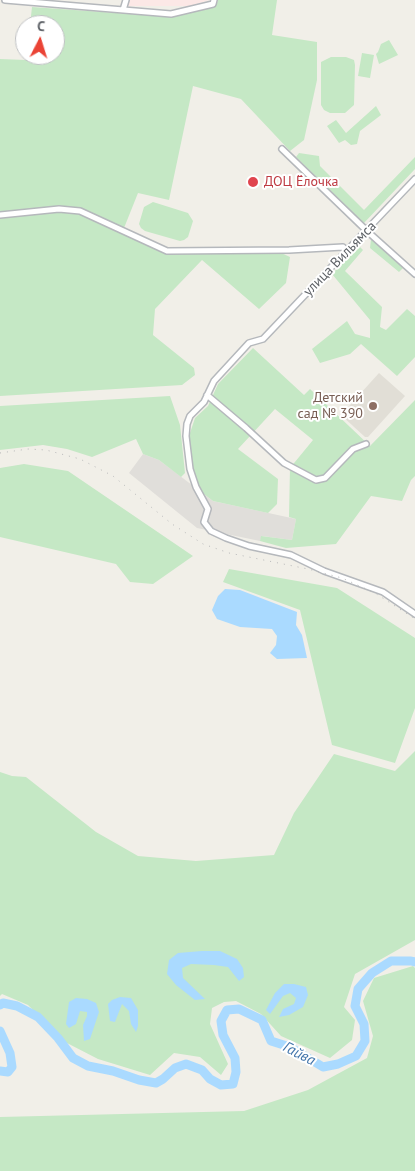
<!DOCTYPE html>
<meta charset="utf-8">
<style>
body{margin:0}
#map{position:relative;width:415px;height:1171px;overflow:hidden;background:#f1efe8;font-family:"PT Sans",sans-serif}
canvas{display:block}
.north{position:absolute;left:15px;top:15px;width:50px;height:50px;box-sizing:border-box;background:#fff;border:1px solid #bfc1c3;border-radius:50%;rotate:5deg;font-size:14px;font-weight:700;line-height:20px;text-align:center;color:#5f6368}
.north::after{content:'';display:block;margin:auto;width:18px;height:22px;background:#ea4335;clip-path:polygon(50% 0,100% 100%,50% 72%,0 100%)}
</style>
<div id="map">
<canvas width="415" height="1171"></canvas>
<div class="north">С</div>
</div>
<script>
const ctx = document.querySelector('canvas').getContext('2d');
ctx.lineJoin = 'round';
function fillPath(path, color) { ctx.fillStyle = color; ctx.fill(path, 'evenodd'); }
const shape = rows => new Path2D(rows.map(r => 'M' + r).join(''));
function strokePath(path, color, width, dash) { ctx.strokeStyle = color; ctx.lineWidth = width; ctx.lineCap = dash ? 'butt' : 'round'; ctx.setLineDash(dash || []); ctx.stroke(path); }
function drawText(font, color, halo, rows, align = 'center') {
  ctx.font = font + ' "PT Sans",sans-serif'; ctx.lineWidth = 4; ctx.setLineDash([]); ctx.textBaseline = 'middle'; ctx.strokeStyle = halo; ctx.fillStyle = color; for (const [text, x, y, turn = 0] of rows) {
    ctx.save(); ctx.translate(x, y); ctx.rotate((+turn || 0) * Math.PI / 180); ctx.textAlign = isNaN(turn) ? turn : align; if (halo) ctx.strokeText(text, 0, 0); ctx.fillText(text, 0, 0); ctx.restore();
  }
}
fillPath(shape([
 [143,454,159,460,213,501,296,519,292,540,262,536,260,541,197,528,129,473]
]), '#e0deda');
fillPath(shape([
 [379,373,405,396,368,437,365,437,341,415]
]), '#e1ded6');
fillPath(shape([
 [129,0,209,0,190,6,127,6]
]), '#fce8e6');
fillPath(shape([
 [218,0,277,0,272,35,317,42,317,80,304,140,290,151,241,99,193,86,169,200,138,193,122,233,166,253,279,252,290,257,286,283,259,309,202,260,155,309,153,335,194,368,195,375,182,385,0,396,0,59,26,60,27,55,55,55,55,25,30,25,32,7,173,17,217,3],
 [389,40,398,55,379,64,376,54,378,52,381,44],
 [362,53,374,55,370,78,358,76],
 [331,57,346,57,354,60,355,65,354,105,345,113,330,113,324,110,321,105,321,62],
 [376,106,381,115,360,131,357,144,351,145,345,140,339,143,327,126,336,120,346,133],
 [299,153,319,156,320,166,364,210,415,157,415,169,364,223,296,157],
 [153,202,188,213,193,221,188,237,184,240,180,241,145,231,141,228,139,224,144,207],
 [371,239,403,268,399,272,370,248],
 [359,246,363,250,345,271,382,307,380,327,386,330,407,309,415,316,415,357,397,376,361,344,350,354,320,363,312,349,347,321,355,334,370,338,370,320,332,274],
 [253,348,304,395,310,389,370,446,415,400,415,476,411,480,402,501,371,496,336,544,286,548,260,541,261,536,292,540,296,519,289,517,290,468,313,440,275,409,238,449,278,479,277,504,268,513,213,501,200,491,192,469,189,436,195,418,208,406,218,384],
 [170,396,180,425,185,473,181,477,159,460,143,454,136,439,92,457,67,449,43,445,0,450,0,406],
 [24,464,68,471,193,556,153,584,130,582,116,564,0,537,0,468],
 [229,569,337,588,415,638,415,708,395,763,332,745,300,610,223,582],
 [415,751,415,940,355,974,344,1007,355,1020,352,1040,330,1058,281,1036,261,1014,236,1001,224,1002,212,1008,210,1024,228,1064,221,1075,200,1057,174,1053,150,1075,98,1059,65,1042,28,1005,2,994,0,996,0,772,12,776,26,777,96,832,138,856,196,861,274,855,294,813,334,754,395,771],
 [413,966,415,968,415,1171,0,1171,0,1117,244,1111,308,1090,367,1058,373,1036,363,1001,374,978]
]), '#c5e8c5');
fillPath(shape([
 [225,589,240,590,297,612,296,625,302,635,307,658,277,659,270,653,276,645,277,636,272,629,240,627,217,619,212,610,218,596],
 [202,951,220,951,237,959,243,968,244,977,239,981,228,967,214,965,191,964,182,968,183,978,205,999,195,1000,176,985,167,974,169,960,178,953],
 [284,984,294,984,306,987,308,995,303,1007,289,1015,279,1017,283,1009,294,1004,296,998,290,993,283,996,270,1014,266,1010,275,993],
 [120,997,131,998,138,1010,138,1026,136,1032,131,1024,129,1011,122,1004,115,1022,110,1021,108,1004,112,1000],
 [76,998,87,999,96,1003,99,1012,90,1039,84,1041,83,1025,87,1016,87,1012,80,1011,76,1024,69,1028,66,1024,69,1002]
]), '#aadaff');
strokePath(shape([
 [0,1005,3,1003,17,1006,38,1017,58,1038,73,1058,88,1066,113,1071,139,1080,156,1083,163,1079,175,1068,186,1064,202,1070,210,1079,221,1085,233,1084,236,1072,235,1058,223,1035,221,1021,227,1010,239,1009,262,1020,271,1041,290,1047,323,1067,338,1064,356,1056,365,1041,364,1024,355,1006,358,989,372,973,391,961,411,961,415,962],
 [0,1031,10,1053,12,1067,8,1072,0,1071]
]), '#aadaff', 9);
const minor = shape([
 [5,0,171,14,213,4,214,0],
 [123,10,126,0],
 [282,149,367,231,415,274],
 [415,179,263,339,249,343,214,381,204,402,190,416,187,424,186,436,190,469,196,487,208,509,204,522,211,531,226,538,249,546,291,555,324,571,383,592,415,614],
 [0,215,59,209,80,211,167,251,289,250,343,247,347,252],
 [207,395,246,428,284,463,316,480,325,478,353,449,366,444]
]);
strokePath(minor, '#b5b8bc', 8);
strokePath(minor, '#fff', 5);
strokePath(shape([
 [0,453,28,449,46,450,80,459,113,476,172,524,203,544,229,553,308,569,342,578,375,593,415,619]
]), '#b6b7b8', 1, [1, 6]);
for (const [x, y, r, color] of [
 [253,182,6,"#e0444e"],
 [373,406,5,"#8d6e63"]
]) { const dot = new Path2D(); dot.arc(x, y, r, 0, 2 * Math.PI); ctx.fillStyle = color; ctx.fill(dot); strokePath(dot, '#fff', 2); }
drawText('14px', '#be3a42', '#fff', [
 ["ДОЦ Ёлочка",264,182]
], 'left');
drawText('14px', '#5f6368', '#fff', [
 ["улица Вильямса",340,259,-46]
]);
drawText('14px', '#785e54', '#fff', [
 ["Детский",363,398],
 ["сад № 390",363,414]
], 'right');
drawText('italic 15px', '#4174aa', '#fff', [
 ["Гайва",299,1054,27]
]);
</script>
